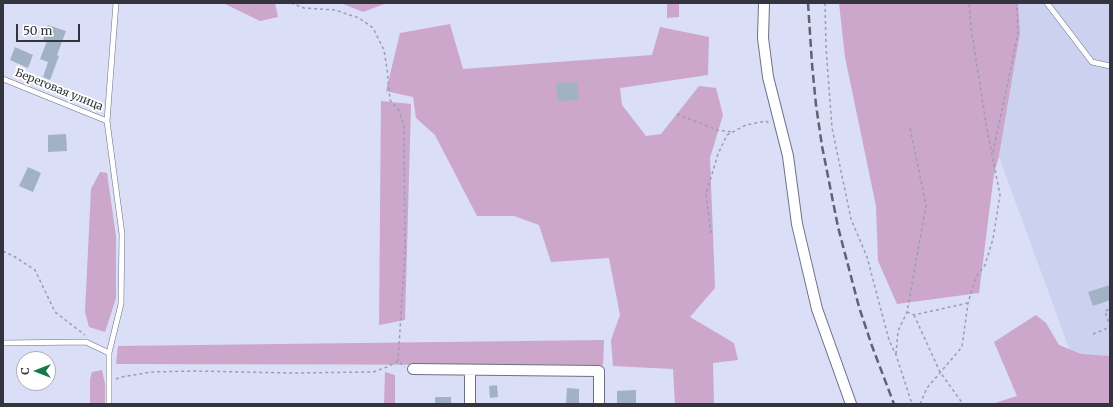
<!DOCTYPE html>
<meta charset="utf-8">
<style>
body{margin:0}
#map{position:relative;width:1113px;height:407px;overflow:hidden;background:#dadef6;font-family:Merriweather,serif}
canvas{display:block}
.frame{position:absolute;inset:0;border:4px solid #33343d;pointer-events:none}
.north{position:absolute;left:16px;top:351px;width:40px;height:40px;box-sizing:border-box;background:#fff;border:1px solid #adaeb1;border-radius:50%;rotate:270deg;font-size:11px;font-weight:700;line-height:16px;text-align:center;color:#33343d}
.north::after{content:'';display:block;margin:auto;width:14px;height:18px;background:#1a774d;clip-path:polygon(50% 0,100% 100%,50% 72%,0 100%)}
.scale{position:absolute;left:16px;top:24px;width:64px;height:18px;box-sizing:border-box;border:2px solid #33343d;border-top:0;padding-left:5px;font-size:12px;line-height:14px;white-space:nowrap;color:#33343d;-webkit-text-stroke:3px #fff;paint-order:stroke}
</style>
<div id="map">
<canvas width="1113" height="407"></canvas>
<div class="frame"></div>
<div class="north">С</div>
<div class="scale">50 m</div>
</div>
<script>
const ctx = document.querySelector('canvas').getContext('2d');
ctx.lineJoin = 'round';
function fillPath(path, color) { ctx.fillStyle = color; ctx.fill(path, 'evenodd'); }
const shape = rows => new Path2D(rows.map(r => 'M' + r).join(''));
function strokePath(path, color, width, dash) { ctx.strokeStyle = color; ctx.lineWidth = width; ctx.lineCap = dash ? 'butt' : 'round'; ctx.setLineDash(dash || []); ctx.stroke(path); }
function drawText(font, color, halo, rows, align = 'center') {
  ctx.font = font + ' Merriweather,serif'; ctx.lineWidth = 4; ctx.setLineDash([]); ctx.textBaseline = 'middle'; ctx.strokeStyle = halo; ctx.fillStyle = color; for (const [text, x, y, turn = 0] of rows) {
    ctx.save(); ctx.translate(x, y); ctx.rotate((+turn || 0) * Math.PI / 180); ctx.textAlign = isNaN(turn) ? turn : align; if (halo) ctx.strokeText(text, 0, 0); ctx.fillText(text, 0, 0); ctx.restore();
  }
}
fillPath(shape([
 [1018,3,1110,3,1110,356,1073,359,999,157,1020,34]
]), '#ccd1ef');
fillPath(shape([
 [223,3,275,3,278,17,260,21],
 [341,3,387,3,363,12],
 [667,3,679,3,679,17,667,18],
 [839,3,1018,3,1020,33,999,156,994,174,979,293,897,304,878,261,876,206,845,57],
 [450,24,463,69,652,55,660,27,709,37,708,75,620,88,622,105,646,136,661,134,699,86,716,88,723,115,710,158,715,288,690,317,734,343,738,360,713,363,714,404,675,404,673,369,613,366,611,340,620,315,609,258,551,262,539,225,514,216,477,216,435,135,416,118,413,97,386,91,400,33],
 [381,101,411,104,405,320,379,325],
 [100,172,107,173,116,236,116,298,105,332,89,327,85,312,91,189],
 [1036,315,1046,323,1059,345,1081,354,1110,356,1110,404,992,404,1017,396,994,342],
 [604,340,603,365,116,364,118,346],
 [102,370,105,384,105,404,90,404,90,379,92,372],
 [385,372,395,375,395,404,384,404]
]), '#cca6cb');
fillPath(shape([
 [48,25,66,31,57,55,59,56,50,80,43,77,48,62,40,59,47,41,43,40],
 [15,47,33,55,28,68,10,60],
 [577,82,579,100,558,101,556,83],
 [66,134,67,151,48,152,48,135],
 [28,167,41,173,33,192,19,186],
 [1110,285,1110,300,1093,306,1088,292],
 [497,385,498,397,490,398,489,386],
 [567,388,579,389,579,404,566,404],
 [636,390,636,403,617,403,617,391],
 [435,397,451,397,451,404,435,404]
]), '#a2b2c5');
const lane = shape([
 [1047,3,1092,62,1110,66],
 [3,79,107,121],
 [3,343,86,342,109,353,109,404],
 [109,353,121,304,122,234,107,121,116,3]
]);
const street = shape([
 [764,3,763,38,768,77,788,156,797,224,817,309,851,404],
 [413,369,599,371,599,404],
 [470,404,470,370]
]);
strokePath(lane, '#6d7085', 6);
strokePath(street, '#6d7085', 12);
strokePath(shape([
 [291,3,304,8,335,10,359,18,373,28,384,50,387,69,390,100,398,109,404,125,405,252,398,361],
 [825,3,826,47,832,128,851,219,867,257,889,340,896,355,912,404],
 [677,114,717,130,732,132],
 [993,152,1018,34,1017,4],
 [711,233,706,194,718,154,727,135,746,125,766,121,770,124],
 [3,251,15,257,35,270,55,312,85,335],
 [907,312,914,315,968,303],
 [914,315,940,372,963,404],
 [1093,334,1110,327,1105,311,1110,309],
 [896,354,898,331,907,312,926,205,910,128],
 [116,379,121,377,151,372,193,371,292,373,373,372,387,367,398,361,405,367],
 [920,404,927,388,962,347,968,303,972,289,977,276,985,265,993,239,1000,195,986,124,971,27,969,3]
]), '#9a9db0', 1.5, [3, 3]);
strokePath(lane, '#fff', 5);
strokePath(street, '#fff', 10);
strokePath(shape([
 [808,3,812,64,816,105,822,146,838,227,859,307,872,346,894,404]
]), '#60626f', 2.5, [8, 4]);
drawText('11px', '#33343d', '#fff', [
 ["Береговая улица",59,90,22]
]);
</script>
